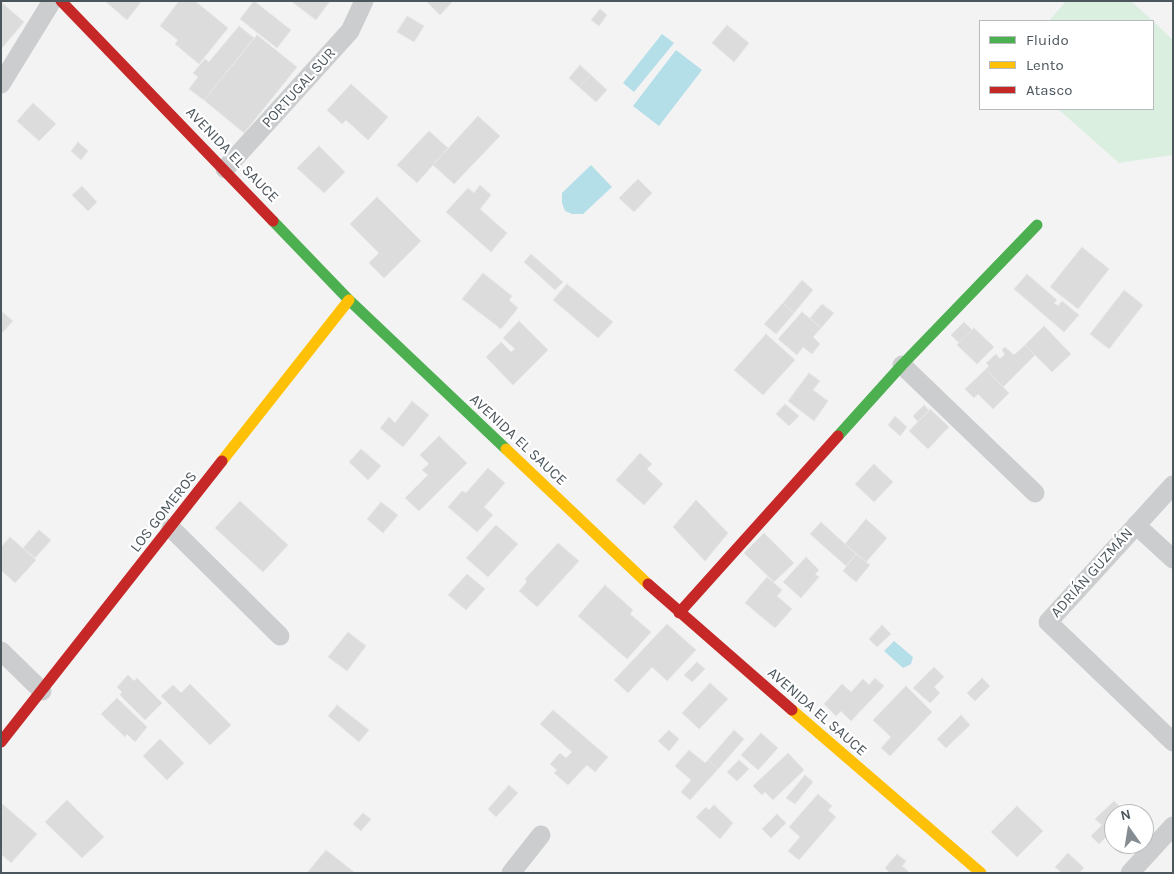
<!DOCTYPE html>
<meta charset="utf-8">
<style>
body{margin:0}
#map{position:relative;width:1174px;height:874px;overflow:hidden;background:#f3f3f3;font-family:Karla,sans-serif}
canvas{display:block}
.frame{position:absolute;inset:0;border:2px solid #4c565d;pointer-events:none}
.legend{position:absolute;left:979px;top:20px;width:175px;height:90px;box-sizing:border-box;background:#fff;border:1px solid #b7bbbe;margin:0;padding:6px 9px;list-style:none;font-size:15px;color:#4c565d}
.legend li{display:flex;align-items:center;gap:10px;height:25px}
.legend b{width:25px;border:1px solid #b7bbbe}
.north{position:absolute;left:1104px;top:804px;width:50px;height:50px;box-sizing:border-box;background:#fff;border:1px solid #b7bbbe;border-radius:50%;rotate:347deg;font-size:14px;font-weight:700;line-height:20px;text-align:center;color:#4c565d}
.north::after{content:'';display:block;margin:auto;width:18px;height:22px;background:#868d92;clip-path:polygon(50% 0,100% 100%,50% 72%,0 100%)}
</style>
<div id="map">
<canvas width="1174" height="874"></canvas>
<div class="frame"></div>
<ul class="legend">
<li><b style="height:6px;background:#4caf50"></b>Fluido</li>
<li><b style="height:6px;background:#ffc107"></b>Lento</li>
<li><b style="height:6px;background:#c62828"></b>Atasco</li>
</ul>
<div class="north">N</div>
</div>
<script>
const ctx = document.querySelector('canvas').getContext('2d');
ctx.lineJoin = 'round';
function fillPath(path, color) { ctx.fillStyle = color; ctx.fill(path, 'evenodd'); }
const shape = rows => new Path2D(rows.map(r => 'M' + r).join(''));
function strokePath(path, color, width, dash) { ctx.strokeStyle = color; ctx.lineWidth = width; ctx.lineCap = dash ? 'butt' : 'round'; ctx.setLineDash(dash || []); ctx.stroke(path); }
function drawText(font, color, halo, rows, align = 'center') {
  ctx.font = font + ' Karla,sans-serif'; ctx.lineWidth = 4.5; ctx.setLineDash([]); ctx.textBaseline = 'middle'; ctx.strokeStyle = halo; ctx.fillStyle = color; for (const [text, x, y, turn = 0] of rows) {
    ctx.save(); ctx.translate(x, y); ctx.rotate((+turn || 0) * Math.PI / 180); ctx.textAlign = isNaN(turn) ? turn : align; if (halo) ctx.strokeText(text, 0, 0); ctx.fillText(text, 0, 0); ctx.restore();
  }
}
fillPath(shape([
 [1066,1,1131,1,1153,21,1049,21],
 [1153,21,1173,40,1173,155,1119,163,1058,109,1153,109]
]), '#dbefe1');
fillPath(shape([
 [662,34,674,43,634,92,623,83],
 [676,50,702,70,659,126,633,106],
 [591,165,612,187,583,214,572,214,565,211,562,203,562,193],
 [894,641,913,657,911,664,903,668,884,651]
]), '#b4dfe8');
const building = shape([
 [105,1,140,1,141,2,127,20,105,1],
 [179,1,195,1,228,28,199,64,175,44,178,40,160,26,179,1],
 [254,1,291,30,277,48,240,19,254,1],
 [291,1,330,1,316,20,291,1],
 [426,1,453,1,440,15,426,1],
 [1,2,24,22,1,49,1,2],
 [600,9,607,15,599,26,591,20,600,9],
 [407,16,424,26,414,42,397,32,407,16],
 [727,25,749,43,734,62,712,43,727,25],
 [239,26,254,38,204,100,189,89,198,77,193,73,205,59,209,62,239,26],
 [257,35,297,67,244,133,204,100,257,35],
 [580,65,591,75,579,87,569,78,580,65],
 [591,75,607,90,596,102,579,87,591,75],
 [351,84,388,117,368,140,346,120,342,124,327,110,351,84],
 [33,103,56,124,39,141,17,121,33,103],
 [478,116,500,136,454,184,433,165,478,116],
 [429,131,448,148,417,183,397,165,429,131],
 [78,142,88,151,81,160,71,151,78,142],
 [319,146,345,172,324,193,297,168,319,146],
 [638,179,652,193,634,212,619,198,638,179],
 [480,185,491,195,480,209,507,233,491,252,446,212,468,188,474,193,480,185],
 [82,186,97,202,88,211,72,195,82,186],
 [377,197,421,241,384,278,369,263,379,253,350,224,377,197],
 [1082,247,1109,269,1078,309,1050,287,1082,247],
 [531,254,563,282,555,290,524,262,531,254],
 [483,273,512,296,509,300,518,308,501,329,462,299,483,273],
 [1027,274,1057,300,1054,303,1058,306,1062,301,1079,315,1064,332,1014,289,1027,274],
 [802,280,813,290,794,313,783,303,802,280],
 [567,284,613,322,598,338,553,300,567,284],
 [1124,290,1143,305,1109,349,1090,334,1124,290],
 [783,303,794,313,776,334,764,324,783,303],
 [822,304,834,313,821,328,810,318,822,304],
 [1,311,13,321,1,334,1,311],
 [802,312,821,328,813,337,820,344,812,354,803,347,797,355,778,339,802,312],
 [519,321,548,350,513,385,486,357,501,342,511,352,515,349,503,338,519,321],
 [964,322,972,330,959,343,951,335,964,322],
 [1044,326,1071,354,1052,372,1025,345,1044,326],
 [974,328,994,347,977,364,957,345,974,328],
 [766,334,795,360,763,395,734,370,766,334],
 [1025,345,1035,355,1003,387,986,369,989,366,986,363,996,354,1000,359,1005,354,1002,350,1005,347,1014,355,1025,345],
 [986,369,1009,393,993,409,978,394,974,398,965,389,986,369],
 [809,373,820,381,813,390,828,401,814,421,788,401,809,373],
 [412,401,429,415,403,447,380,428,389,417,395,423,412,401],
 [785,404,799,416,789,426,776,414,785,404],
 [924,405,929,411,918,422,913,416,924,405],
 [930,409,949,427,928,449,909,431,930,409],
 [895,416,907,427,900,436,888,425,895,416],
 [439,436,467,463,419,511,405,498,428,475,422,470,429,464,420,455,439,436],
 [361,449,381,466,368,480,349,462,361,449],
 [640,453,652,464,647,469,663,484,644,505,616,480,640,453],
 [874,464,893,482,874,502,855,484,874,464],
 [488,468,505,483,484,507,493,515,477,532,448,507,462,491,466,493,488,468],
 [696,500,728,533,705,561,673,527,696,500],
 [240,501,288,545,263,572,215,528,240,501],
 [381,502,398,515,383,533,367,519,381,502],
 [866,519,887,538,866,562,845,544,866,519],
 [821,522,856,554,846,566,810,534,821,522],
 [496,525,518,544,488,577,466,558,496,525],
 [39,530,51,540,35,558,23,548,39,530],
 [764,533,794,563,774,582,744,553,764,533],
 [10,537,36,560,15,583,1,570,1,547,10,537],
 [558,543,579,561,537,607,519,591,527,582,525,579,558,543],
 [856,554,870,565,856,582,843,571,856,554],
 [806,557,819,570,815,574,819,577,801,598,783,582,806,557],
 [467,574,485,589,466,610,448,595,467,574],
 [767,577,782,590,777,596,792,609,775,628,745,603,767,577],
 [605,585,633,610,630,614,651,632,627,659,578,616,605,585],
 [667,624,696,650,667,681,652,667,628,693,614,680,667,624],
 [882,625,891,634,877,647,869,639,882,625],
 [348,632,366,646,347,671,328,657,348,632],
 [697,662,705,669,692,682,684,675,697,662],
 [934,667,944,677,934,687,940,693,930,703,913,688,934,667],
 [128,675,134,681,137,678,162,703,145,720,120,695,122,692,117,687,128,675],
 [875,678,884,686,851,721,841,711,836,716,824,704,842,684,851,692,863,679,869,685,875,678],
 [982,678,990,686,975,701,967,693,982,678],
 [710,683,728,699,699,729,682,713,710,683],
 [190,684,231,725,210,745,161,696,173,685,181,693,190,684],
 [906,686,932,712,890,756,881,748,891,737,873,720,906,686],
 [117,698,147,727,135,742,127,734,125,737,101,714,117,698],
 [337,705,369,730,359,742,328,716,337,705],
 [553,710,608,757,595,772,587,765,568,785,554,773,557,770,550,764,560,753,566,758,572,752,540,724,553,710],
 [961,715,970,725,946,748,937,739,961,715],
 [669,730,679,739,669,751,658,741,669,730],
 [734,730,744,739,718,769,708,760,734,730],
 [761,733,778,748,758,770,741,755,761,733],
 [160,739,184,763,167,780,143,756,160,739],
 [689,750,705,763,708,760,718,769,690,800,681,792,691,780,675,766,689,750],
 [788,753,804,770,773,800,765,792,762,795,753,786,788,753],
 [739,760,749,769,737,781,727,772,739,760],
 [805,775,813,782,795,804,786,798,805,775],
 [509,785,518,793,496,817,488,809,509,785],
 [818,794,832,806,828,810,836,817,799,860,788,851,800,837,789,827,818,794],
 [67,800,104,837,82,858,45,822,67,800],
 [1114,801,1128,814,1114,814,1114,829,1099,844,1091,836,1102,825,1095,819,1114,801],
 [1,803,37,834,11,863,1,854,1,803],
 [714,805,733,823,720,839,696,817,706,807,709,810,714,805],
 [1017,806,1043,831,1017,857,991,832,1017,806],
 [363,813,371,819,361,831,353,824,363,813],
 [777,814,786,823,771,838,762,829,777,814],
 [326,850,354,872,353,873,307,873,326,850],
 [1068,853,1084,868,1079,873,1062,873,1055,867,1068,853],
 [897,854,906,861,902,866,908,871,906,873,890,873,885,868,897,854]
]);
fillPath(building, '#dcdcdd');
strokePath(building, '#e5e5e5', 1);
strokePath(shape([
 [1,84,52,1],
 [225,169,350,31,364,1],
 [902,365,1035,493],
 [1173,485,1048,622,1173,742],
 [1136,525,1173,559],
 [171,528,280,636],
 [1,651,42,691],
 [511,873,541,835],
 [1130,873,1173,826]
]), '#cbcdce', 19);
strokePath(shape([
 [273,221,349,300,506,449],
 [838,436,902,365,1037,225]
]), '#4caf50', 11);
strokePath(shape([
 [506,449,648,584],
 [222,461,349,300],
 [792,710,981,873]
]), '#ffc107', 11);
strokePath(shape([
 [61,1,273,221],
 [648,584,792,710],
 [679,613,838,436],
 [1,742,222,461]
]), '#c62828', 11);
drawText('15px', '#4c565d', '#fff', [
 ["PORTUGAL SUR",299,88,-48],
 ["AVENIDA EL SAUCE",232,155,46],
 ["AVENIDA EL SAUCE",518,440,43],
 ["LOS GOMEROS",164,512,-52],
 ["ADRIÁN GUZMÁN",1092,573,-48],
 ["AVENIDA EL SAUCE",817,712,41]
]);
</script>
